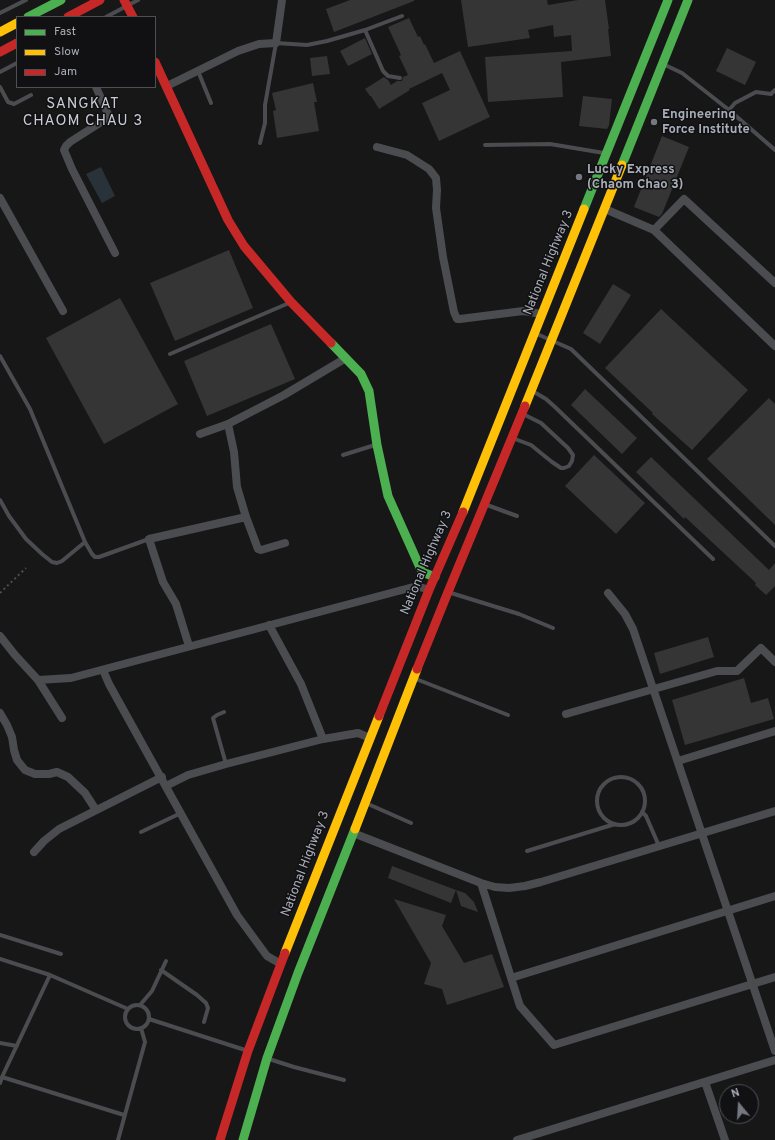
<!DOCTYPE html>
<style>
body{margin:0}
#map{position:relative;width:775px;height:1140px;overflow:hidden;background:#171717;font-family:Overpass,sans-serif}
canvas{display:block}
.legend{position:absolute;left:16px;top:16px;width:140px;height:72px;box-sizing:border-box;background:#111113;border:1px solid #4d4f55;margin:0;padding:5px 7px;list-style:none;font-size:12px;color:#a8adb8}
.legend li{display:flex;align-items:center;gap:8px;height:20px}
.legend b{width:20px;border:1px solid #4d4f55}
.north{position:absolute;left:719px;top:1084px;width:40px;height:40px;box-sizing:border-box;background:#111113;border:1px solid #4d4f55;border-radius:50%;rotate:342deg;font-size:11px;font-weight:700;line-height:16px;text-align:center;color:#a8adb8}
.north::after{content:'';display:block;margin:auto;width:14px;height:18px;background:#757880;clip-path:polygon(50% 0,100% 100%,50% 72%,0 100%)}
</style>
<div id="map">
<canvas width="775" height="1140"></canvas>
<ul class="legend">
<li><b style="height:5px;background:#4caf50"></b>Fast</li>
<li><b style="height:5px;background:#ffc107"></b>Slow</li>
<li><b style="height:5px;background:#c62828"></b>Jam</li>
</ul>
<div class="north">N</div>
</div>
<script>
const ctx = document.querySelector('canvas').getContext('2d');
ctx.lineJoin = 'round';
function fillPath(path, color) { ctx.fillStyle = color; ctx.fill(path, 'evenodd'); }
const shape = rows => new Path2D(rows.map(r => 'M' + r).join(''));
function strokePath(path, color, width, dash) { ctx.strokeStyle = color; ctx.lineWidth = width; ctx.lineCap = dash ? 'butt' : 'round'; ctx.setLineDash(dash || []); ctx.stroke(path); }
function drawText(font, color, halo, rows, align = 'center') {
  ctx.font = font + ' Overpass,sans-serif'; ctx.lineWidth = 3; ctx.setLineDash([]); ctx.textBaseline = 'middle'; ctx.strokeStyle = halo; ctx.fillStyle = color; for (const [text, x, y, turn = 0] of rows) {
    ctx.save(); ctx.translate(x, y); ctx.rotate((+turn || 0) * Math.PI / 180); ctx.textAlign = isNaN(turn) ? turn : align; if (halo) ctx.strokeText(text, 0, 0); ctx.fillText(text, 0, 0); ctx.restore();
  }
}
fillPath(shape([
 [101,167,115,196,102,203,86,174]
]), '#2a3239');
fillPath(shape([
 [350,0,414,0,414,1,334,32,326,9],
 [461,0,547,0,548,5,578,0,605,0,609,29,608,29,611,56,561,62,563,97,488,102,485,57,572,51,571,35,554,37,553,25,528,30,530,38,468,47],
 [409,18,418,37,420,36,424,45,425,44,434,63,460,51,490,117,439,141,422,103,450,90,442,73,409,89,410,90,379,109,371,96,370,96,365,89,384,77,388,80,391,85,397,81,402,81,403,77,408,75,399,56,401,55,388,27],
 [365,38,372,54,348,66,340,51],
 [727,48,756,62,745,85,716,71],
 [327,56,330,74,312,76,310,58],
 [313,83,317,102,314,102,319,131,277,138,273,111,276,110,272,93],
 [583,96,612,99,609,125,607,129,579,126],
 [662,136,689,147,662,214,659,217,634,207],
 [229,250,253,308,175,341,150,283],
 [613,284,631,295,600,344,583,333],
 [120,298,178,404,104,444,46,338],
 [661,309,748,390,692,450,652,414,653,413,605,368],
 [271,324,295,379,207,416,184,361],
 [585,389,637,438,622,454,571,405],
 [769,398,775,404,775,525,707,459],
 [594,455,645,503,616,534,565,486],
 [651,457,769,570,775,563,775,586,766,595,755,585,756,583,685,517,684,519,636,472],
 [708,637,714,657,660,674,654,653],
 [744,678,751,703,768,698,774,719,685,745,672,700],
 [392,866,456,890,451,903,388,878],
 [456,890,465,893,474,902,478,912,461,906],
 [394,899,446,915,442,926,464,963,492,954,504,987,447,1005,442,989,424,984,431,963]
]), '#353536');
strokePath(shape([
 [0,593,26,568]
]), '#4d4e52', 2, [2, 3]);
strokePath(shape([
 [0,13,26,0],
 [106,17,138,0],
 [365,30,383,71,388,76,400,78],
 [665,65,682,73,729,110,775,150],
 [198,71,211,103],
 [0,72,17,63],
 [0,87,8,102,14,104,31,95],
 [729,110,735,103,756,92,771,94,775,90],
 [260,143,265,123,265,105,276,43,307,45,327,41,365,30,402,16],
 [485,145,550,144,604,153],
 [537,334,571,349,775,546],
 [170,354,289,303],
 [0,356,30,409,85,542,92,554,95,557,99,557,149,539],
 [534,392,546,399,555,407,713,559],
 [515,439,531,445,552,462,561,468,564,468,569,466,572,461,573,455,568,448,541,423,525,415],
 [343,455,375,445],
 [0,500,9,516,26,539,42,554,52,562,57,563,62,561,85,542],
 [487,505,517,516],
 [451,593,519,614,553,628],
 [416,679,508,715],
 [224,712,217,715,213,718,226,764],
 '597 801a24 24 0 1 1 48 0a24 24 0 1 1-48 0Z',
 [368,804,411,823],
 [642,812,646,816,659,846],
 [141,832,181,813],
 [527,851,615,824],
 [0,935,61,954],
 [0,959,50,975,128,1009],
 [161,970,197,995,206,1003,208,1008,204,1022],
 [50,975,2,1077,124,1115],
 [140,1005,152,991,166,961],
 '125 1017a12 12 0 1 1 24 0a12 12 0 1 1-24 0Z',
 [149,1019,245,1050],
 [0,1043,17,1046],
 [269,1059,294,1067,344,1080],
 [0,1083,2,1077],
 [118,1140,145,1042,141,1028]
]), '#4b4c50', 4);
strokePath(shape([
 [167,86,238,51,259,44,276,43,282,0],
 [96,87,108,114,106,119,70,142,66,146,64,150,72,169,115,253],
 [377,147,407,155,429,169,436,178,437,190,436,208,443,257,454,312,457,319,460,319,523,311,542,314],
 [0,198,63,311],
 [605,209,654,230,775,346],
 [654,230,684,199,775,283],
 [228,424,234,452,237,487,246,517,258,549,261,550,285,543],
 [200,434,228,424,284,395,346,358],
 [608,593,625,614,633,629,775,1051],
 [269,625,301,684,323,739],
 [0,636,15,655,38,680,62,718],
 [189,646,176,604,163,582,149,539,246,517],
 [103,670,109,684,237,915,267,956,281,964],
 [38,680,71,678,417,586,429,590],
 [0,713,7,725,12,737,14,750,17,760,25,770,35,774,49,774,57,772,68,777,85,793,96,810],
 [566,714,717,671,737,671,761,648,775,662],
 [678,761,775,731],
 [166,786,188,775,226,764,323,739,358,733,370,738],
 [353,833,481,883,495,887,509,888,525,886,541,882,775,811],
 [34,852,44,841,59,829,162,777],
 [481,883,520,1006,554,1045,775,977],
 [511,978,775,896],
 [705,1082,725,1140],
 [517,1140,775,1060]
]), '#4b4c50', 8);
strokePath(shape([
 [28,17,61,0],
 [622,165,688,0],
 [584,209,668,0],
 [331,343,361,374,369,391,377,445,388,496,422,572,435,577],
 [243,1140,267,1058,298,973,355,829]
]), '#4caf50', 9);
strokePath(shape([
 [0,32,17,23],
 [525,406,622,165],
 [463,512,584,209],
 [355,829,417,669],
 [285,953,379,716]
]), '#ffc107', 9);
strokePath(shape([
 [124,0,133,17],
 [68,17,100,0],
 [0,52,17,43],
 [155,62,228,220,244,246,291,302,331,343],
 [417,669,448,592,525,406],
 [379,716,429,590,463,512],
 [220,1140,248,1051,285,953]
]), '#c62828', 9);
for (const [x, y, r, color] of [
 [654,122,4,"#757880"],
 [579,177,4,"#757880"]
]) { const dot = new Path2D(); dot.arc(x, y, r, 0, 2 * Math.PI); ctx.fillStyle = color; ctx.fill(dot); strokePath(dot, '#111113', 1.5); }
drawText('bold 13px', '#a8adb8', '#111113', [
 ["Engineering",662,115],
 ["Force Institute",662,130],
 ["Lucky Express",587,170],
 ["(Chaom Chao 3)",587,185]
], 'left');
drawText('13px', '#a8adb8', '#111113', [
 ["National Highway 3",549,263,-68],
 ["National Highway 3",427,563,-67],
 ["National Highway 3",306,864,-69]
]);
ctx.letterSpacing = '1px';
drawText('15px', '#c9ccd4', '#111113', [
 ["SANGKAT",83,105],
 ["CHAOM CHAU 3",83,122]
]);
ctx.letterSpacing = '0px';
</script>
